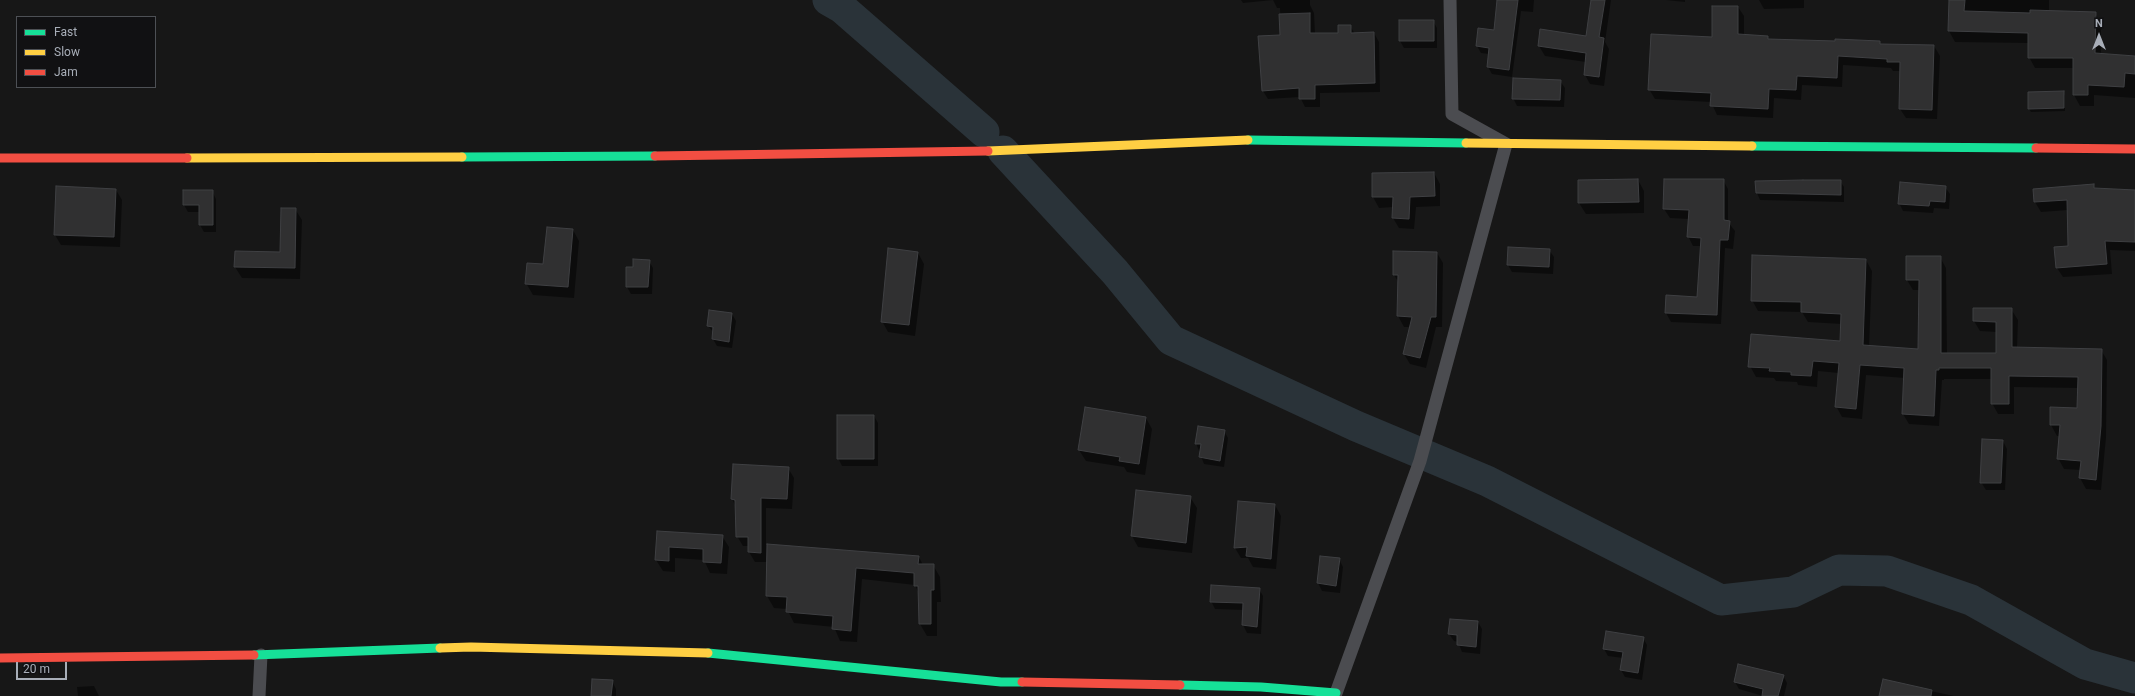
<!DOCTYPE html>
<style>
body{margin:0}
#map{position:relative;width:2135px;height:696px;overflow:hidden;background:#171717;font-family:Roboto,sans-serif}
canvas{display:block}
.legend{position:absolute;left:16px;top:16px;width:140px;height:72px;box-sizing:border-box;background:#111113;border:1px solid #4d5055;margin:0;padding:5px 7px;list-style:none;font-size:12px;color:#a8aeb8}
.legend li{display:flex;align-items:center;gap:8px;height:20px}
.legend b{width:20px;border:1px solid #4d5055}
.north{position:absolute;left:2079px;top:16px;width:40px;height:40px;-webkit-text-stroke:3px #111113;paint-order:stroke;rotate:0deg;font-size:11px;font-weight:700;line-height:16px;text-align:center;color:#a8aeb8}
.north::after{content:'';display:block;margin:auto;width:14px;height:18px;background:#a8aeb8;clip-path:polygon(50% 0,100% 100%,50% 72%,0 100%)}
.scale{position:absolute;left:16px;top:662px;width:51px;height:18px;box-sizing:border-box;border:2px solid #a8aeb8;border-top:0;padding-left:5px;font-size:12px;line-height:14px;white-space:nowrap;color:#a8aeb8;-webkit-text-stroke:3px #111113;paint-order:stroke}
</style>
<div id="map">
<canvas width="2135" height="696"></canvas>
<ul class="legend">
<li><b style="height:5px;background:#16e098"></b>Fast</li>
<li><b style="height:5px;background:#ffcf43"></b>Slow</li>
<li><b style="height:5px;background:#f24e42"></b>Jam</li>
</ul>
<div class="north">N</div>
<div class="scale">20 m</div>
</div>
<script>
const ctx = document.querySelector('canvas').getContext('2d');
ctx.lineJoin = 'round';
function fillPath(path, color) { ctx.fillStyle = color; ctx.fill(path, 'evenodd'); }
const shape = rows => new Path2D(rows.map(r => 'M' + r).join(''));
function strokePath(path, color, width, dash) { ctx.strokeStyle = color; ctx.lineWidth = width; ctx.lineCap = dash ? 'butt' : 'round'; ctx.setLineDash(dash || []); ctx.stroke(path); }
fillPath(shape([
 [1241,0,1310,0,1310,5,1314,13,1315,34,1339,34,1350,26,1355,34,1374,33,1379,42,1380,92,1320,93,1320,107,1305,107,1300,97,1268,99,1263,91,1281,36,1280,8,1277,8,1273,0,1243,3],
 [1512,0,1534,0,1533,12,1521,11,1512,77,1492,74,1488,67,1489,54,1481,53,1477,46,1494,31],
 [1592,0,1611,0,1605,42,1609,49,1604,86,1590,84,1585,75,1586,62,1545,56,1539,46,1586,37],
 [1666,0,1685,0,1685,2],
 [1759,0,1804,0,1804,8,1764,9],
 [1950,0,2049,0,2049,12,2095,13,2101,24,2101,55,2135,57,2135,98,2094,95,2094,106,2080,106,2074,95,2074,68,2035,68,2029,57,2029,43,1955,42,1949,31],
 [1738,7,1744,16,1744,35,1768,37,1769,40,1879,42,1881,45,1934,46,1940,56,1937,119,1906,118,1900,109,1901,71,1893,71,1891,68,1843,65,1842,87,1802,85,1801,100,1774,98,1773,118,1717,115,1711,102,1655,99,1649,89,1713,38],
 [1433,21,1437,28,1437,48,1404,48,1400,41],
 [1560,81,1565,88,1564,107,1517,106,1513,98],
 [2063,92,2065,96,2065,111,2031,112,2029,109,2029,93],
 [1434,173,1440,184,1440,206,1416,207,1414,229,1399,228,1393,218,1393,207,1379,208,1373,197,1373,174],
 [1638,180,1644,191,1644,213,1586,214,1579,203],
 [1723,180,1728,189,1728,222,1735,231,1733,249,1725,248,1721,324,1671,322,1666,313,1698,298,1701,246,1693,246,1688,236,1689,219,1670,218,1664,209],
 [1840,181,1844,187,1844,202,1760,200,1757,193,1756,182],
 [2093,186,2095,189,2135,191,2135,251,2110,250,2112,274,2063,277,2057,268,2069,247,2068,210,2041,212,2035,202,2034,190],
 [1945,187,1950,194,1949,209,1934,208,1933,213,1903,211,1899,203],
 [116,190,122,200,120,247,61,245,55,235],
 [212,191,216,199,216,232,204,232,200,225,200,212,188,212,184,205],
 [295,209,302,220,300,279,242,278,235,267,281,253],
 [573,230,579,241,574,298,533,295,526,283],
 [1549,250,1554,257,1553,274,1512,272,1508,265],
 [918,253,924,264,915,336,888,332,882,321],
 [1437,253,1443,263,1442,327,1436,327,1426,368,1410,364,1404,354,1411,327,1404,327,1398,316,1399,283,1394,275],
 [1940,257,1946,268,1947,354,1997,354,1997,332,1980,331,1974,321,2011,309,2018,320,2017,348,2101,350,2107,360,2106,437,2101,490,2086,489,2080,478,2081,470,2064,469,2058,458,2060,436,2057,436,2051,425,2051,408,2078,409,2079,388,2014,387,2014,414,1998,414,1992,403,1992,379,1944,379,1944,380,1942,380,1939,426,1909,424,1903,414,1905,378,1866,375,1862,419,1842,417,1836,406,1839,373,1818,371,1817,387,1798,385,1797,382,1776,381,1774,378,1756,377,1750,366,1841,342,1842,324,1808,322,1802,312,1758,311,1752,300,1866,260,1872,271,1869,347,1919,350,1919,290,1913,290,1907,280],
 [649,261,653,268,652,294,631,294,627,287,627,268,633,268],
 [732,314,736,321,732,348,717,346,713,339,714,333,708,326],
 [874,416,878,423,878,466,842,466,838,458],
 [1146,418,1152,429,1145,475,1127,472,1124,467,1086,461,1079,450],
 [1224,431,1228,438,1224,467,1204,464,1196,443],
 [2003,441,2007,449,2005,490,1986,490,1981,482],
 [788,468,794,478,792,509,766,508,766,545,919,557,923,565,933,565,940,577,941,602,937,602,937,636,927,636,920,624,919,594,915,585,862,579,857,642,840,641,834,627,794,623,787,609,774,608,767,596,767,562,755,562,749,552,749,546,743,546,737,536,736,507,732,499],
 [1137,491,1190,497,1197,508,1192,553,1138,547,1132,536],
 [1275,505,1281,516,1276,569,1253,567,1248,558,1241,558,1235,548],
 [658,532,722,536,729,547,727,574,710,573,704,560,675,558,675,572,663,571,656,560],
 [1321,557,1339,559,1343,567,1340,593,1322,591,1318,583],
 [1259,589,1263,596,1261,634,1247,633,1243,625,1244,610,1215,609,1211,601],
 [1478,622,1482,629,1480,654,1462,652,1458,642,1454,641,1449,634],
 [1643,638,1647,645,1642,680,1625,677,1621,670,1623,658,1608,656,1604,649],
 [1783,675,1787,683,1784,696,1763,696,1739,689,1735,682],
 [612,681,616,689,616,696,592,696],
 [1884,681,1954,696,1880,696],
 [94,686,99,696,78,696,77,687]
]), '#0007');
strokePath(shape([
 [828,0,842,8,984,132],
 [1003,151,1115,272,1171,340,1356,426,1487,481,1721,600,1793,592,1839,570,1887,571,1971,600,2085,664,2135,678]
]), '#2a3339', 31);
const building = shape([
 [1497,0,1518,0,1509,70,1487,67,1489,48,1476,46,1478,28,1494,30,1497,0],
 [1591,0,1605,0,1599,37,1604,38,1599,77,1584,75,1586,53,1538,46,1540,29,1586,36,1591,0],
 [1949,0,1965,0,1964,11,2030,13,2030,10,2096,12,2095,53,2135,56,2135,74,2125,73,2124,87,2088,85,2088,95,2073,95,2073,58,2028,58,2028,33,1948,31,1949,0],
 [1712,6,1738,6,1738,34,1768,36,1768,39,1835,41,1835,39,1880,41,1880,44,1934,45,1932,110,1899,109,1900,62,1887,62,1887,59,1838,56,1837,78,1797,76,1796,90,1769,89,1768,109,1710,106,1711,93,1648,90,1651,34,1712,37,1712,6],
 [1310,13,1310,33,1338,33,1338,25,1351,25,1351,33,1374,32,1375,83,1315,85,1315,99,1299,99,1299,88,1262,91,1258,36,1280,35,1279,14,1310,13],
 [1399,20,1434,20,1434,41,1399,41,1399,20],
 [1513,78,1561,80,1560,100,1512,99,1513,78],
 [2064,91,2064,108,2028,109,2028,92,2064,91],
 [1434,172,1435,196,1410,197,1409,219,1392,218,1393,197,1372,197,1372,173,1434,172],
 [1638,179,1639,202,1578,203,1578,180,1638,179],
 [1664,179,1724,179,1724,220,1730,221,1728,240,1720,240,1717,315,1665,313,1666,295,1697,297,1701,238,1687,237,1689,210,1663,209,1664,179],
 [1803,180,1841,180,1841,195,1756,193,1755,181,1803,180],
 [1900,182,1946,186,1945,202,1930,201,1929,206,1898,204,1900,182],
 [2094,184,2094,188,2135,190,2135,242,2105,241,2107,264,2056,268,2054,247,2068,246,2067,200,2034,202,2033,189,2094,184],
 [56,186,116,189,114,237,54,235,56,186],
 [183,190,213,190,213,225,199,225,199,205,183,205,183,190],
 [281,208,296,208,295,268,234,267,235,251,280,252,281,208],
 [547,227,573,229,568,287,525,284,527,263,543,264,547,227],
 [1508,247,1550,249,1549,267,1507,265,1508,247],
 [888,248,918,252,909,325,881,322,888,248],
 [1393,251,1437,252,1436,317,1431,317,1420,358,1403,354,1412,317,1397,316,1398,275,1393,275,1393,251],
 [1752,255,1866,259,1863,345,1918,349,1919,280,1906,280,1906,256,1941,256,1941,353,1996,353,1996,322,1973,321,1973,308,2012,308,2012,347,2102,349,2101,426,2096,480,2079,478,2081,461,2057,459,2060,425,2050,425,2050,407,2077,408,2078,377,2009,376,2009,404,1991,404,1991,368,1939,368,1939,370,1936,370,1934,416,1902,414,1904,368,1860,365,1856,409,1835,407,1839,363,1813,361,1811,376,1791,375,1791,372,1769,371,1770,368,1748,367,1751,334,1840,341,1841,314,1801,312,1801,302,1751,301,1752,255],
 [633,259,650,260,648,287,626,287,626,267,633,267,633,259],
 [709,310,732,313,729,342,712,339,713,327,707,326,709,310],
 [1085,407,1146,417,1139,464,1119,461,1120,457,1078,450,1085,407],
 [837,415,874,415,874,459,837,459,837,415],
 [1198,426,1225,430,1220,461,1199,457,1201,444,1195,444,1198,426],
 [1982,439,2003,440,2001,483,1980,483,1982,439],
 [733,464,789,467,787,499,761,498,761,553,748,552,748,537,736,537,735,500,731,499,733,464],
 [1136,490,1191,496,1186,543,1131,536,1136,490],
 [1238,501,1275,504,1271,559,1246,556,1247,547,1234,548,1238,501],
 [657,531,723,535,721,563,703,562,703,549,669,547,669,561,655,560,657,531],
 [767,544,919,556,918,564,934,564,934,590,931,590,931,624,919,624,918,586,914,586,914,573,856,568,851,631,832,629,833,616,786,612,787,597,766,596,767,544],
 [1320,556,1340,558,1336,586,1317,583,1320,556],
 [1211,585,1260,588,1257,627,1242,625,1243,603,1210,602,1211,585],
 [1450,619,1478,621,1476,647,1457,645,1457,635,1448,634,1450,619],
 [1606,631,1644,637,1638,673,1620,670,1623,652,1603,649,1606,631],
 [1738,664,1784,675,1778,696,1762,696,1763,689,1734,682,1738,664],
 [592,679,613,680,611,696,591,696,592,679],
 [1883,679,1932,690,1931,696,1879,696,1883,679]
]);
fillPath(building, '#303031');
strokePath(building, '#3f4043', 1);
strokePath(shape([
 [259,696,261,655],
 [1335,696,1420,461,1506,144,1452,114,1450,0]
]), '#4b4c50', 13);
strokePath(shape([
 [1248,140,1466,143],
 [1752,146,2036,148],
 [462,157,655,156],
 [708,653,1001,682,1022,682],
 [254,655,440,648],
 [1180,685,1261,687,1336,693]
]), '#16e098', 9);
strokePath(shape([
 [1466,143,1752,146],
 [988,151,1248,140],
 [187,158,462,157],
 [440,648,471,647,708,653]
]), '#ffcf43', 9);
strokePath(shape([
 [2036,148,2135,149],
 [655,156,988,151],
 [0,158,187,158],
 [0,658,254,655],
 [1022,682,1180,685]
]), '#f24e42', 9);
</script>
